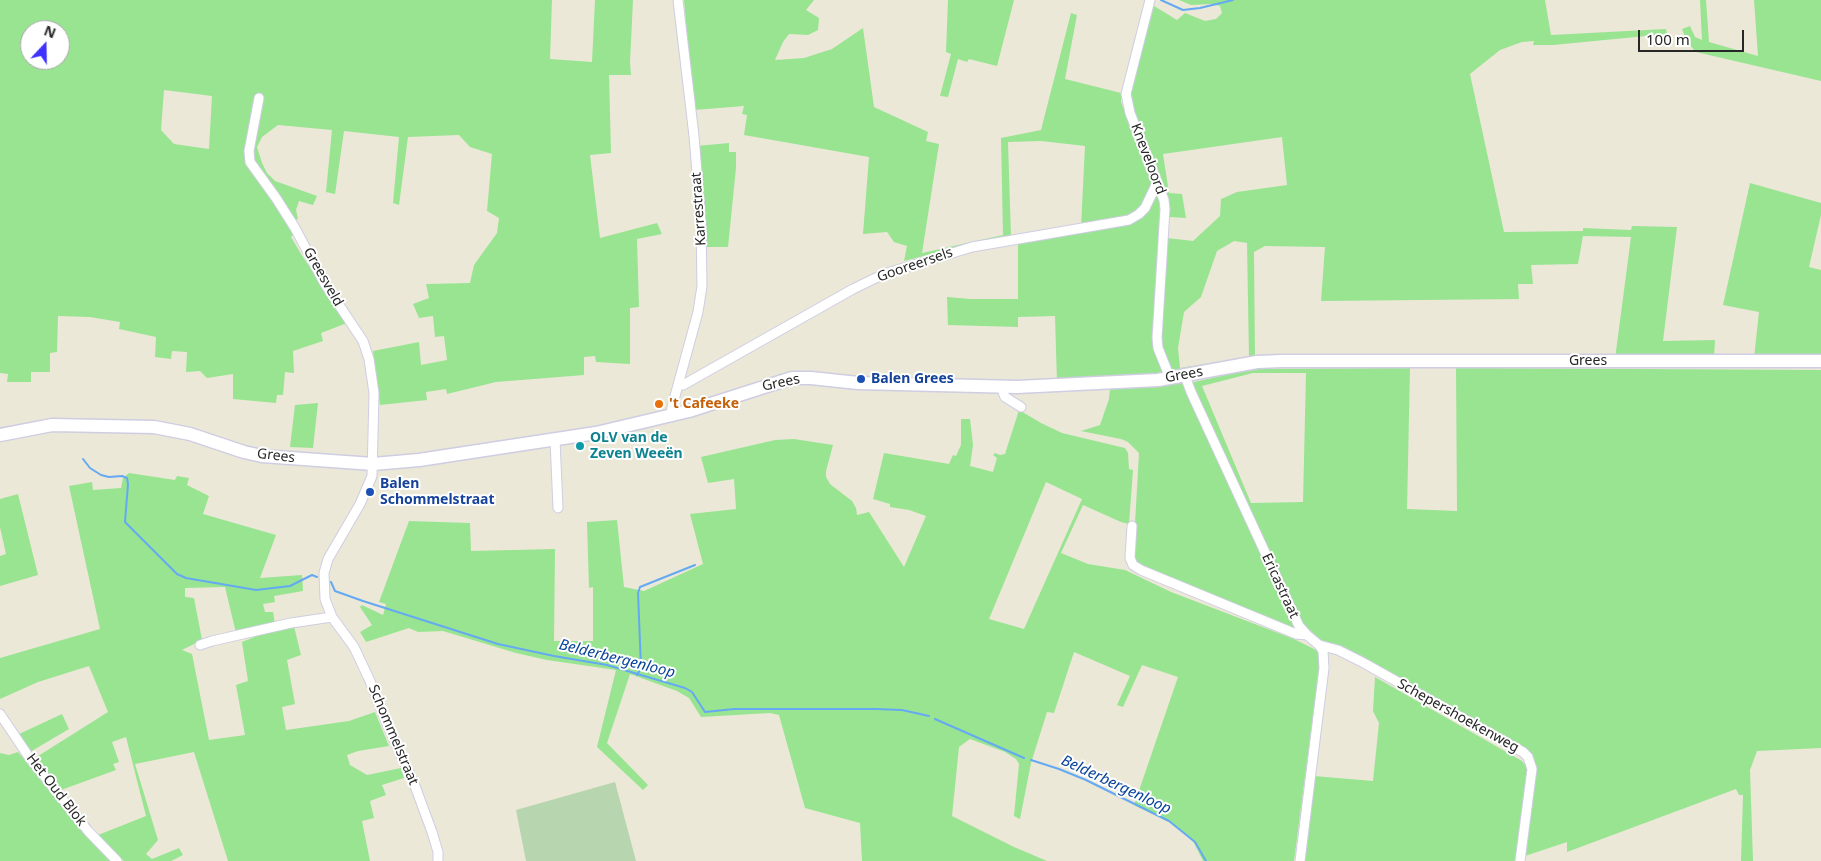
<!DOCTYPE html>
<meta charset="utf-8">
<style>
body{margin:0}
#map{position:relative;width:1821px;height:861px;overflow:hidden;background:#ebe8d8;font-family:"Noto Sans",sans-serif}
canvas{display:block}
.north{position:absolute;left:20px;top:20px;width:50px;height:50px;box-sizing:border-box;background:#fff;border:1px solid #a9a9a9;border-radius:50%;rotate:21deg;font-size:14px;font-weight:700;line-height:20px;text-align:center;color:#272727}
.north::after{content:'';display:block;margin:auto;width:18px;height:22px;background:#3f31ff;clip-path:polygon(50% 0,100% 100%,50% 72%,0 100%)}
.scale{position:absolute;left:1638px;top:30px;width:106px;height:22px;box-sizing:border-box;border:2px solid #272727;border-top:0;padding-left:6px;font-size:15px;line-height:18px;white-space:nowrap;color:#272727;-webkit-text-stroke:4px #fff;paint-order:stroke}
</style>
<div id="map">
<canvas width="1821" height="861"></canvas>
<div class="north">N</div>
<div class="scale">100 m</div>
</div>
<script>
const ctx = document.querySelector('canvas').getContext('2d');
ctx.lineJoin = 'round';
function fillPath(path, color) { ctx.fillStyle = color; ctx.fill(path, 'evenodd'); }
const shape = rows => new Path2D(rows.map(r => 'M' + r).join(''));
function strokePath(path, color, width, dash) { ctx.strokeStyle = color; ctx.lineWidth = width; ctx.lineCap = dash ? 'butt' : 'round'; ctx.setLineDash(dash || []); ctx.stroke(path); }
function drawText(font, color, halo, rows, align = 'center') {
  ctx.font = font + ' "Noto Sans",sans-serif'; ctx.lineWidth = 4; ctx.setLineDash([]); ctx.textBaseline = 'middle'; ctx.strokeStyle = halo; ctx.fillStyle = color; for (const [text, x, y, turn = 0] of rows) {
    ctx.save(); ctx.translate(x, y); ctx.rotate((+turn || 0) * Math.PI / 180); ctx.textAlign = isNaN(turn) ? turn : align; if (halo) ctx.strokeText(text, 0, 0); ctx.fillText(text, 0, 0); ctx.restore();
  }
}
fillPath(shape([
 [0,0,552,0,550,59,592,62,595,0,633,0,630,62,631,75,609,75,611,153,590,155,600,238,657,223,662,234,637,239,639,307,630,308,630,364,596,362,595,356,584,357,584,375,496,382,447,394,446,389,426,392,427,400,380,405,373,351,419,342,421,365,447,360,444,336,435,337,433,316,419,318,413,304,429,298,426,284,470,283,474,265,497,233,499,218,487,211,492,154,470,147,459,135,408,137,399,205,393,203,399,137,344,131,335,194,326,192,332,130,278,125,262,137,257,147,262,163,267,173,275,181,317,196,313,205,299,201,296,210,298,219,290,222,288,226,294,234,291,237,301,254,347,323,321,333,323,341,293,351,294,373,285,372,283,395,277,395,276,403,233,399,233,374,207,378,200,371,186,372,187,352,172,351,171,359,155,357,156,337,119,329,120,322,90,317,58,316,57,352,50,353,50,372,31,372,31,382,7,382,8,374,0,373],
 [30,30,60,30,60,60,30,60],
 [164,90,212,96,209,149,174,144,161,130],
 [684,0,814,0,806,10,819,18,818,30,808,35,789,34,783,42,775,60,804,58,832,49,863,28,874,107,928,132,926,141,939,144,922,253,1003,235,1001,138,1041,130,1071,13,1077,15,1065,79,1121,93,1121,102,1153,186,1144,207,1128,217,1081,227,1085,146,1041,141,1008,142,1011,237,968,245,904,261,907,246,894,242,887,232,863,234,869,157,744,135,747,115,742,114,744,106,694,110],
 [948,0,1014,0,997,66,969,59,967,62,958,59,948,97,940,96,951,54,946,52],
 [1179,0,1545,0,1551,35,1666,29,1667,34,1553,45,1533,45,1534,41,1522,42,1500,50,1470,74,1504,232,1583,231,1583,228,1631,230,1632,226,1677,227,1663,341,1715,340,1714,358,1615,359,1631,237,1583,236,1578,264,1531,265,1533,284,1518,284,1519,299,1321,301,1325,247,1265,246,1254,252,1255,360,1173,374,1159,343,1167,238,1193,241,1220,216,1221,199,1237,192,1287,185,1282,137,1163,154,1169,193,1182,194,1186,218,1170,217,1165,193,1129,96,1154,6,1177,20,1185,13,1205,21,1216,19,1222,13,1220,6,1211,4,1191,5],
 [1234,241,1247,243,1249,357,1180,368,1178,348,1184,312,1201,297,1217,251],
 [1700,0,1706,0,1709,42,1758,56,1754,0,1821,0,1821,81,1696,52,1687,42,1682,29,1690,26,1695,37,1702,40],
 [729,143,729,152,736,152,736,168,728,247,705,247,697,146],
 [1750,183,1821,203,1821,215,1809,267,1821,270,1821,358,1754,358,1759,312,1723,305],
 [1158,194,1161,203,1154,336,1155,352,1164,369,1163,376,1057,382,1055,316,1018,317,1018,327,948,325,947,297,971,299,1018,299,1018,242,1112,227,1151,202],
 [1410,368,1407,509,1457,511,1456,368,1821,370,1821,748,1757,751,1750,770,1753,861,1741,861,1743,795,1739,795,1736,789,1567,852,1567,842,1525,856,1523,854,1535,769,1534,761,1527,753,1334,644,1318,639,1309,629,1296,630,1137,564,1133,559,1139,453,1128,442,1121,439,1081,431,1100,425,1109,399,1110,388,1122,389,1184,382,1256,526,1192,384,1194,382,1253,369],
 [1253,373,1306,373,1303,502,1251,503,1202,386],
 [318,403,313,448,290,447,295,405],
 [1019,410,1041,423,1062,433,1125,448,1128,453,1129,469,1133,470,1129,524,1121,522,1083,505,1061,553,1088,564,1125,570,1171,592,1294,639,1320,652,1320,662,1294,861,1203,861,1192,839,1173,824,1134,805,1178,677,1142,665,1123,707,1117,705,1130,676,1074,652,1054,713,1047,712,1031,763,1020,819,1014,816,1019,764,1016,759,1005,752,970,739,959,747,952,816,1014,847,1047,861,862,861,860,823,805,808,779,715,770,713,701,717,689,698,677,691,630,674,607,743,648,785,643,790,597,747,616,670,547,660,516,653,443,631,418,632,409,628,366,642,360,632,372,625,360,607,362,605,383,615,386,604,379,602,409,521,470,523,471,551,555,549,554,641,593,641,593,587,589,588,587,522,617,520,624,587,644,591,703,564,690,514,736,509,734,479,708,483,701,457,775,440,794,439,833,445,826,471,826,477,830,484,852,501,856,508,857,515,869,512,904,567,926,516,909,510,890,507,890,504,873,499,884,453,949,464,953,455,956,456,961,445,961,419,970,419,973,445,970,466,993,472,997,458,993,455,995,453,1000,455,1005,454],
 [1046,482,1082,499,1024,629,989,619],
 [129,473,175,480,177,476,189,478,187,485,209,496,203,514,276,535,260,578,302,575,303,591,274,596,275,602,263,604,265,612,273,612,275,624,236,633,225,587,185,588,185,597,194,598,202,640,182,650,192,654,209,740,245,735,236,685,248,681,242,642,264,633,294,626,301,655,287,660,295,704,282,707,286,730,349,721,375,712,389,746,358,751,347,755,350,765,367,775,401,768,404,778,382,785,386,795,370,801,374,818,362,821,370,861,228,861,194,752,135,764,158,840,146,854,152,859,179,848,183,855,171,861,124,861,98,835,146,816,126,737,112,742,119,762,113,764,116,770,61,790,35,758,108,712,89,666,38,682,0,699,0,658,100,629,69,486,92,482,93,490,121,488,123,478],
 [18,494,38,575,0,586,0,556,6,554,0,527,0,499],
 [1375,677,1522,761,1527,767,1527,774,1515,861,1305,861,1314,776,1373,781,1379,723,1373,711],
 [62,714,69,729,30,752,17,735],
 [18,752,89,839,113,861,0,861,0,753,9,755]
]), '#98e491');
fillPath(shape([
 [615,782,636,861,526,861,516,810]
]), '#b7d5ae');
strokePath(shape([
 [1161,0,1183,10,1200,8,1233,0],
 [83,459,90,468,101,475,109,477,122,476,127,478,128,484,125,522,177,574,186,578,256,590,290,586,312,575,317,577],
 [331,582,335,591,363,601,498,644,554,656,607,665,685,688,692,692,705,712,734,709,876,709,902,710,929,716],
 [637,675,641,668,638,593,640,587,695,565],
 [935,719,1024,758],
 [1031,760,1059,769,1086,780,1169,821,1195,842,1206,861]
]), '#65a9f3', 2);
const street = shape([
 [1150,0,1126,94,1130,113,1164,200,1165,209,1157,338,1158,348,1170,378],
 [259,98,249,151,250,162,276,198,295,228,325,284,363,341,369,359,374,393,372,476,360,504,328,559,324,573,325,599,332,617,354,647,370,681,387,724,415,786,432,832,438,852,438,861],
 [1185,376,1191,392,1299,626,1307,635,1319,645,1323,651,1324,668,1300,861],
 [678,385,683,385,853,289,884,274,972,247,1129,220,1139,214,1145,208,1157,183],
 [1003,387,1003,392,1005,397,1021,407],
 [671,415,672,407,698,312,702,286,701,223,694,136,678,0],
 [555,440,558,508],
 [1132,526,1130,558,1133,565,1141,570,1296,634,1307,635],
 [200,645,212,641,291,623,332,617],
 [1319,645,1338,650,1362,662,1523,752,1528,757,1532,769,1520,861],
 [0,714,29,757,88,831,117,861]
]);
const secondary = shape([
 [0,435,52,425,154,427,190,434,244,452,262,456,373,464,419,460,596,433,689,411,792,378,811,378,858,383,1017,387,1158,380,1257,362,1281,361,1821,361]
]);
strokePath(street, '#cfcde2', 11);
strokePath(secondary, '#cfcde2', 15);
strokePath(street, '#fff', 9);
strokePath(secondary, '#fff', 12);
for (const [x, y, r, color] of [
 [861,379,5,"#1a4fb4"],
 [659,404,5,"#e8710a"],
 [580,446,5,"#0f9aa8"],
 [370,492,5,"#1a4fb4"]
]) { const dot = new Path2D(); dot.arc(x, y, r, 0, 2 * Math.PI); ctx.fillStyle = color; ctx.fill(dot); strokePath(dot, '#fff', 2); }
drawText('14px', '#272727', '#fff', [
 ["Kneveloord",1148,159,69],
 ["Karrestraat",699,209,-94],
 ["Gooreersels",915,265,-19],
 ["Greesveld",323,277,60],
 ["Grees",1588,361],
 ["Grees",1184,375,-10],
 ["Grees",781,383,-12],
 ["Grees",276,456,7],
 ["Ericastraat",1280,586,65],
 ["Schepershoekenweg",1458,716,29],
 ["Schommelstraat",393,735,67],
 ["Het Oud Blok",56,790,52]
]);
drawText('bold 14px', '#164399', '#fff', [
 ["Balen Grees",871,379],
 ["Balen",380,484],
 ["Schommelstraat",380,500]
], 'left');
drawText('bold 14px', '#c56008', '#fff', [
 ["'t Cafeeke",669,404]
], 'left');
drawText('bold 14px', '#0d838f', '#fff', [
 ["OLV van de",590,438],
 ["Zeven Weeën",590,454]
], 'left');
drawText('italic 15px', '#08439b', '#fff', [
 ["Belderbergenloop",617,659,14],
 ["Belderbergenloop",1116,785,25]
]);
</script>
